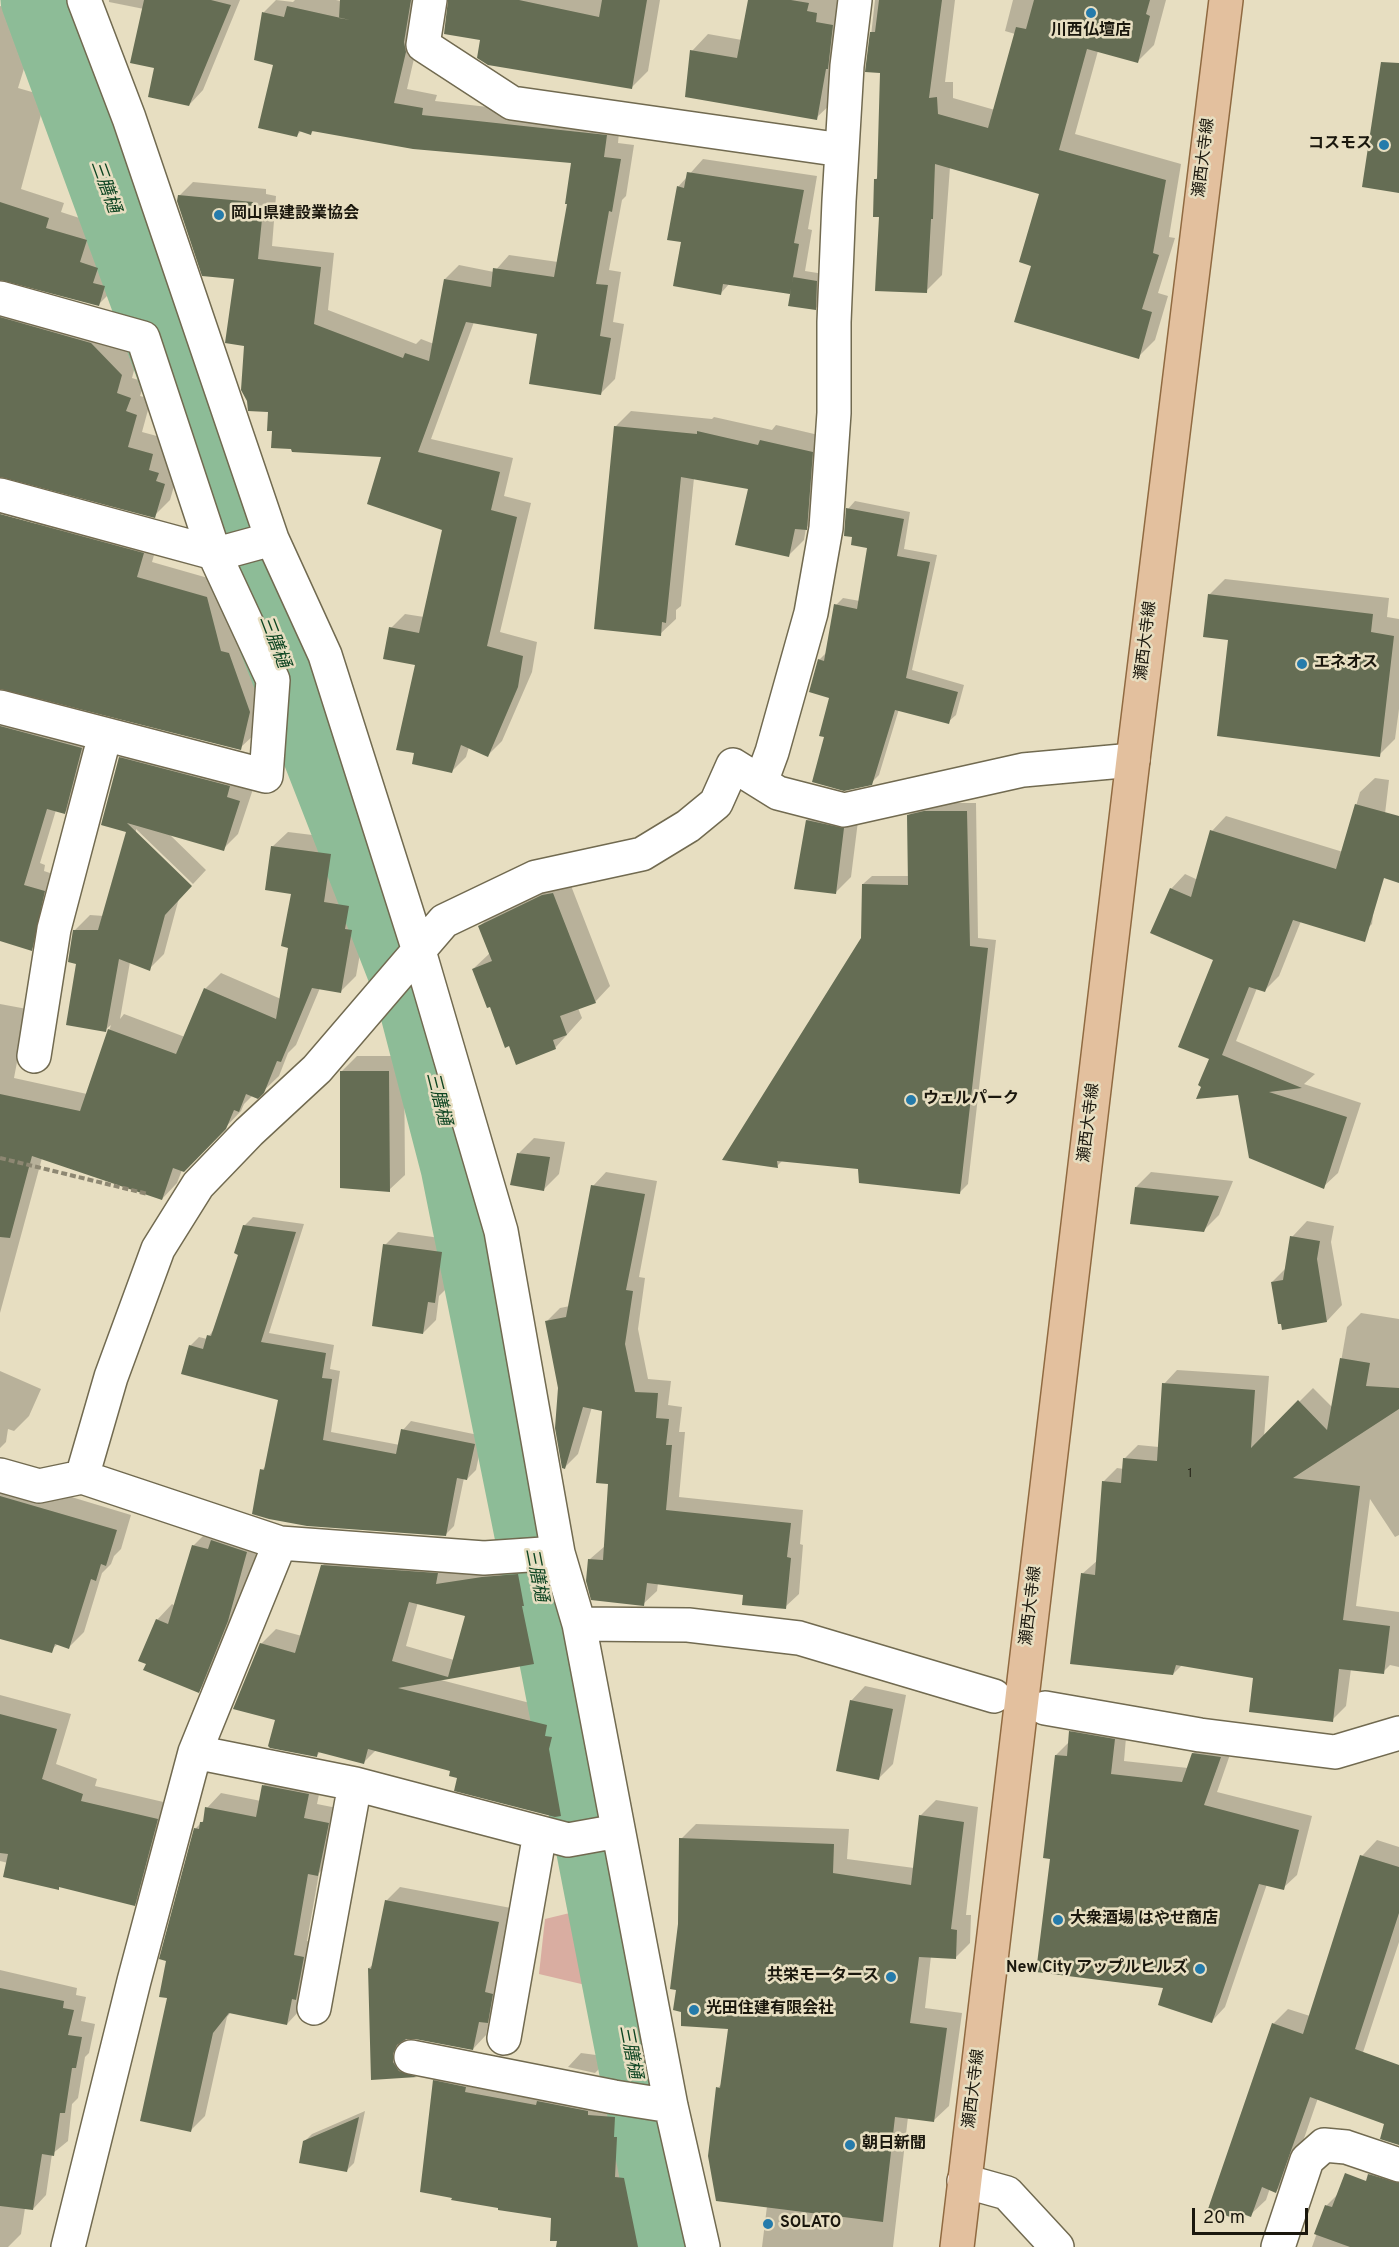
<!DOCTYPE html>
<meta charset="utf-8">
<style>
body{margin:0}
#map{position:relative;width:1399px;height:2247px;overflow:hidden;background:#e7dec1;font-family:Overpass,sans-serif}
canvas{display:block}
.scale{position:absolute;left:1192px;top:2208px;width:116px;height:27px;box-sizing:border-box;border:3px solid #1a170d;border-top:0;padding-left:8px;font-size:18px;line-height:21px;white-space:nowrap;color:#1a170d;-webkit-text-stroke:4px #e7dec1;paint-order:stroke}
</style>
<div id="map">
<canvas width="1399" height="2247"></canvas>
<div class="scale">20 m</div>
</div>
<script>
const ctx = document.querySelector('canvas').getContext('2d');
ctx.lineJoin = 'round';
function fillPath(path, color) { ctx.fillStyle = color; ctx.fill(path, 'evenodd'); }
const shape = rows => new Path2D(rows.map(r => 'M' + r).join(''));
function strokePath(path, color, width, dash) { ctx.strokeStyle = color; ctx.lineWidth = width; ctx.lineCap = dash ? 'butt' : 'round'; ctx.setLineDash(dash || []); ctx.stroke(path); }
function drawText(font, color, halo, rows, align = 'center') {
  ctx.font = font + ' Overpass,"Noto Sans JP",sans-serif'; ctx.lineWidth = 5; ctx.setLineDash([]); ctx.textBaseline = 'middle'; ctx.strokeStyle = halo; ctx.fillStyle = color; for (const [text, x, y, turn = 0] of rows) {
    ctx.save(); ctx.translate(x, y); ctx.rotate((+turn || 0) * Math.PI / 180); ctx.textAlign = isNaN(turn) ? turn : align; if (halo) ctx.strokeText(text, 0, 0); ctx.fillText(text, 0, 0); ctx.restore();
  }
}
fillPath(shape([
 [578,1911,594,1987,539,1974,545,1919]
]), '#d9ada1');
fillPath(shape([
 [109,0,240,0,203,90,189,105,156,67,144,9,109,2],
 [276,0,293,2,295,0,336,0,355,4,356,0,422,0,419,37,407,89,437,95,435,101,620,122,618,143,634,145,626,196,622,200,609,270,621,272,613,322,624,324,615,379,601,393,538,333,474,322,431,439,513,458,504,496,531,503,500,632,537,642,532,672,502,741,488,755,469,747,466,757,452,771,416,752,416,664,391,628,405,614,424,617,443,529,383,456,273,430,270,411,245,345,236,277,179,196,193,182,266,189,266,194,276,196,272,246,334,253,328,310,416,344,421,339,434,344,445,279,459,265,494,272,509,255,558,262,569,203,573,162,314,130,311,133,302,130,297,135,274,64,264,12],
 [454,0,660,0,648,71,632,87,482,39],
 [750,0,850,0,833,102,816,118,692,51,708,34,742,40],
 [875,0,955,0,945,82,953,82,953,98,995,110,1015,34,1005,31,1013,0,1166,0,1154,45,1138,61,1098,51,1075,134,1181,164,1169,237,1175,238,1158,293,1168,296,1155,340,1138,357,1033,265,1041,193,950,167,942,275,926,291,881,215,876,179,878,177,882,72,867,71],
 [0,6,11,8,7,20,22,25,18,42,31,46,18,88,46,96,21,189,64,203,61,212,101,225,94,246,113,252,108,268,120,271,114,289,98,305,0,278],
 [703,159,817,176,808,229,812,230,805,271,824,274,823,301,815,309,793,289,789,292,730,283,721,293,683,241,678,187],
 [0,292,107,328,137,359,132,378,145,382,140,396,151,399,142,432,168,439,163,455,173,458,179,469,170,500,154,516,0,476],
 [631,411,712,419,714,417,772,430,776,425,827,437,821,513,806,528,804,540,788,556,750,488,694,478,681,606,676,610,676,619,660,634,615,427],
 [855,501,910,512,904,549,937,555,912,670,964,685,956,715,948,722,899,709,879,775,871,783,825,736,831,696,819,660,827,652,836,605,843,598,860,601,869,547,854,536,848,509],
 [52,509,159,538,152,562,222,582,265,696,256,733,240,748,0,687,0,555],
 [1225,579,1389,598,1387,617,1399,619,1399,709,1395,739,1379,755,1230,639,1209,595],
 [0,701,97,732,80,797,64,813,56,810,40,863,45,865,44,871,59,876,47,934,31,949,0,940],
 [135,743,254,786,238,834,223,849,168,833,206,870,193,884,136,829,136,833,179,898,164,954,149,969,130,962,120,1019,124,1014,185,1037,205,989,221,973,281,999,290,946,292,893,272,847,288,832,345,839,338,887,363,891,359,913,367,915,356,976,341,991,320,988,296,1045,288,1053,279,1076,257,1097,253,1095,244,1104,241,1111,199,1155,182,1170,177,1183,162,1199,42,1158,0,1313,0,1004,27,1009,14,1078,87,1094,111,1025,105,1030,78,963,75,930,90,915,104,916,127,831,120,758],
 [1375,778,1389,780,1372,924,1358,938,1301,921,1279,976,1264,991,1257,988,1236,1041,1315,1074,1304,1084,1361,1103,1338,1173,1323,1187,1211,1059,1215,959,1171,889,1185,874,1198,880,1212,831,1226,816,1343,852,1360,792],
 [933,803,976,803,978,938,996,940,968,1184,959,1193,859,1168,783,1160,777,1166,725,1158,863,938,863,884,872,876,909,876,908,816,917,807],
 [823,805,859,813,851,877,835,893,796,888,807,820],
 [568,878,610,986,595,1002,578,1008,582,1018,555,1048,491,1005,473,969,490,953,480,926,495,911],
 [357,1056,404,1056,405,1175,389,1190,341,1072],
 [534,1138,565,1142,559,1174,544,1189,519,1153],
 [606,1172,657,1181,639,1277,645,1278,638,1329,648,1379,671,1381,668,1405,682,1407,679,1432,685,1432,679,1497,803,1510,800,1544,803,1545,799,1594,785,1607,745,1593,658,1583,657,1591,643,1604,590,1559,605,1546,610,1482,604,1410,592,1407,578,1454,565,1467,559,1388,546,1322,560,1308,570,1306,593,1186],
 [1151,1172,1233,1181,1219,1215,1203,1231,1136,1187],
 [253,1217,304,1224,269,1333,334,1345,330,1369,340,1371,331,1432,400,1445,403,1430,411,1421,483,1436,476,1470,467,1479,464,1478,454,1526,445,1535,262,1470,266,1466,279,1399,190,1346,199,1337,207,1339,214,1329,240,1254,244,1226],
 [1307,1221,1334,1226,1331,1242,1342,1305,1327,1321,1272,1282,1286,1268,1292,1237],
 [398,1232,454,1240,447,1288,439,1296,436,1320,423,1333,385,1245],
 [1361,1313,1399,1319,1399,1535,1395,1537,1370,1499,1356,1606,1399,1612,1399,1667,1390,1665,1383,1672,1351,1669,1346,1706,1332,1720,1254,1677,1183,1664,1173,1674,1082,1574,1098,1560,1103,1482,1117,1468,1124,1469,1124,1459,1138,1445,1159,1447,1164,1384,1177,1370,1269,1376,1264,1437,1313,1388,1333,1408,1347,1327],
 [0,1371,41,1389,29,1416,14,1431,8,1429,6,1442,0,1448],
 [0,1470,35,1486,131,1515,121,1549,114,1556,111,1564,102,1573,84,1632,69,1647,58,1644,52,1649,0,1633],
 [209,1530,262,1537,243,1604,214,1676,198,1691,157,1620,172,1604,175,1606,193,1546],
 [337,1551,532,1560,538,1589,536,1592,548,1648,533,1663,437,1679,561,1711,559,1721,565,1723,563,1733,575,1800,560,1814,459,1777,452,1770,377,1749,364,1762,321,1751,316,1756,277,1719,261,1644,276,1629,302,1636,322,1566],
 [418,1602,467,1614,454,1660,406,1646],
 [865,1686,906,1695,893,1764,879,1778,851,1701],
 [0,1695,71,1714,56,1764,97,1779,95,1786,172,1804,150,1889,134,1905,60,1886,58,1888,8,1863,0,1861],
 [1084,1718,1127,1726,1124,1761,1188,1768,1193,1753,1207,1740,1234,1743,1217,1792,1312,1816,1297,1875,1283,1888,1267,1884,1225,2007,1212,2021,1165,1987,1052,1857,1056,1755,1070,1741,1071,1732],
 [278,1771,322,1780,317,1804,342,1809,332,1860,319,1873,307,1941,318,1943,301,2009,287,2024,231,2012,227,2017,205,2116,191,2130,168,1997,196,1828,205,1819,207,1808,221,1793,261,1801,264,1785],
 [936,1800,978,1807,966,1915,971,1915,970,1943,955,1958,931,1956,925,2008,962,2013,949,2106,933,2121,908,2117,893,2247,762,2247,767,2206,718,2088,722,2083,730,2027,683,2011,678,1989,681,1839,696,1824,849,1829,847,1859,914,1868,920,1816],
 [1377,1840,1399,1847,1399,1942,1351,2089,1318,2098,1291,2176,1276,2191,1270,2188,1266,2200,1250,2215,1247,2213,1240,2220,1273,2024,1288,2009,1310,2016,1362,1856],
 [400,1887,511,1908,500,2008,489,2020,486,2035,473,2049,415,2037,406,2038,406,2049,428,2064,416,2076,372,2078,369,1968,374,1964,386,1901],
 [0,1970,77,1988,76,1995,86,1997,81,2021,95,2024,89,2053,85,2057,78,2098,72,2104,68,2141,52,2154,46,2195,33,2209,25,2208,21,2234,8,2247,0,2247],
 [581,2053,611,2057,595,2073,568,2067],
 [446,2070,626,2106,624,2126,628,2126,626,2166,635,2167,651,2247,558,2247,558,2240,553,2217,434,2081],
 [365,2111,354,2163,347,2170,304,2142,312,2134],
 [1383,2161,1399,2166,1399,2247,1312,2247,1327,2205,1341,2191,1361,2196,1369,2175]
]), '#0003');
strokePath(shape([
 [35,0,226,521,409,990,455,1167,536,1569,668,2247]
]), '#8dbc97', 69);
fillPath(shape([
 [144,0,211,0,231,5,189,106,148,97,154,68,130,63],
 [340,0,411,0,404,42,406,52,394,103,423,108,422,115,607,135,604,157,621,159,612,212,609,211,596,284,608,285,600,336,611,338,601,395,529,384,537,334,466,322,418,452,500,472,491,510,517,517,487,646,523,656,518,687,488,757,461,745,452,773,412,764,414,753,396,750,415,665,383,659,389,627,419,633,442,530,367,504,381,457,292,452,291,449,271,448,272,431,267,431,268,412,248,411,247,401,241,390,244,346,225,343,234,279,202,276,177,201,178,195,253,202,252,208,263,209,258,259,321,267,314,324,403,358,405,353,429,361,444,279,491,287,493,268,554,277,567,204,565,204,571,163,413,149,312,131,311,135,299,131,297,137,258,128,273,65,254,60,262,12,284,17,287,6,350,20,339,18],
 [448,0,519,0,599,17,602,0,647,0,632,89,488,65,477,58,480,40,444,34],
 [748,0,791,0,809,3,807,11,817,13,816,22,833,25,828,69,826,69,817,120,685,97,690,50,737,58],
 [879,0,942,0,929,98,937,97,938,114,988,128,1016,27,1026,29,1034,0,1150,0,1146,14,1150,16,1138,63,1087,49,1059,150,1166,180,1153,253,1159,255,1142,309,1152,312,1139,359,1014,322,1031,266,1019,262,1039,194,935,164,933,219,931,219,927,293,875,291,879,217,873,217,874,179,877,179,880,73,865,72,870,32,875,32],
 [1381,62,1399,63,1399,193,1362,187],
 [687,172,804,190,794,243,799,244,790,294,723,284,721,295,673,286,681,242,667,240,677,186,684,188],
 [0,202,49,218,46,228,87,240,80,262,98,268,93,283,105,286,99,306,0,280],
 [793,277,817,281,816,310,788,306],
 [0,317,91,343,122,375,117,393,131,398,126,411,137,415,128,447,153,454,149,470,159,473,156,481,165,484,155,518,0,477],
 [614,426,697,434,697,431,758,445,760,440,813,452,807,530,795,529,789,557,735,545,748,489,681,477,666,623,662,622,661,636,594,629],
 [846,508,904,519,897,556,930,562,906,678,958,692,949,724,895,710,872,785,844,791,812,782,824,737,819,736,829,698,809,692,818,659,824,661,834,604,857,609,867,548,851,545,852,537,844,536],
 [0,514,144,553,137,577,207,597,221,651,229,653,250,712,241,750,0,689],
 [1208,594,1373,614,1371,632,1394,636,1380,757,1217,736,1228,640,1203,637],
 [0,726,82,748,65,814,47,809,24,885,45,891,32,951,0,941],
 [119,757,230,786,227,797,240,801,224,851,127,823,192,886,165,915,150,971,119,959,106,1032,66,1025,76,964,68,962,73,930,98,930,126,832,101,825],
 [1355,804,1399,816,1399,883,1384,878,1365,942,1293,920,1265,992,1249,987,1222,1055,1302,1088,1269,1092,1347,1117,1324,1189,1249,1158,1238,1095,1196,1099,1201,1087,1198,1085,1209,1059,1178,1047,1213,960,1150,933,1170,888,1191,897,1210,830,1336,869],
 [924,811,967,811,970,946,988,948,960,1194,859,1183,858,1169,777,1161,778,1168,722,1160,861,938,862,884,908,885,907,815],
 [806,820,844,828,836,894,794,889],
 [271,846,331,854,324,902,349,906,345,929,352,930,341,993,312,988,281,1062,277,1061,264,1093,258,1099,246,1094,239,1112,234,1110,226,1129,184,1172,173,1168,162,1200,32,1156,10,1238,0,1237,0,1094,80,1111,108,1029,176,1054,204,988,276,1019,288,948,281,946,291,894,265,890],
 [553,893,596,1003,560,1016,567,1035,553,1040,556,1049,516,1065,509,1046,505,1048,490,1007,487,1008,472,969,492,961,478,926,542,895],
 [340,1071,389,1071,390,1192,340,1188],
 [517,1153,550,1157,544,1191,510,1185],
 [591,1185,645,1194,626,1290,633,1291,625,1344,635,1392,658,1393,656,1418,669,1419,666,1445,672,1445,666,1510,791,1523,787,1557,791,1558,786,1609,742,1605,743,1595,647,1583,644,1606,591,1600,586,1581,588,1559,603,1560,608,1484,596,1483,602,1411,583,1407,565,1469,562,1468,555,1428,558,1388,545,1321,566,1317],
 [1135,1187,1219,1196,1204,1232,1130,1224],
 [243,1225,296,1232,261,1342,326,1353,322,1378,332,1379,323,1440,396,1454,401,1429,475,1444,467,1480,457,1478,446,1536,307,1526,269,1519,252,1514,260,1469,264,1470,278,1400,181,1374,189,1345,203,1349,207,1335,211,1336,238,1255,234,1253],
 [1290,1236,1320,1241,1317,1259,1327,1322,1282,1330,1281,1324,1278,1324,1271,1282,1283,1280],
 [383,1244,442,1252,435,1303,428,1302,423,1334,372,1326],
 [1340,1358,1370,1363,1366,1386,1399,1388,1399,1409,1293,1478,1360,1486,1343,1620,1390,1626,1384,1674,1339,1669,1333,1722,1249,1712,1253,1678,1176,1665,1173,1675,1070,1664,1081,1573,1095,1575,1102,1481,1121,1483,1123,1458,1157,1461,1162,1383,1255,1390,1251,1448,1298,1400,1327,1430],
 [0,1496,117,1530,106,1566,101,1564,96,1581,91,1579,69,1649,55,1644,52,1653,0,1639],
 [211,1540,247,1552,228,1621,199,1693,143,1670,146,1664,138,1661,156,1619,168,1624,192,1545,208,1549],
 [321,1565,438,1573,436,1584,482,1577,518,1574,524,1606,522,1606,534,1664,398,1688,547,1725,545,1736,552,1737,549,1749,561,1816,555,1817,454,1791,457,1778,449,1776,450,1771,368,1749,364,1764,318,1752,317,1757,270,1748,268,1746,275,1720,233,1709,260,1643,295,1653],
 [409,1602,465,1616,448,1677,392,1661],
 [850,1700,893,1709,879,1780,836,1771],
 [0,1714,57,1729,42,1779,83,1794,81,1801,158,1819,135,1906,59,1887,59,1890,3,1877,8,1854,0,1853],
 [1069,1731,1115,1739,1111,1774,1182,1782,1192,1753,1221,1757,1204,1805,1299,1830,1284,1890,1259,1884,1212,2023,1158,2005,1163,1988,1036,1972,1050,1859,1043,1858,1055,1755,1067,1756],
 [262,1785,309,1794,304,1818,329,1823,318,1876,308,1874,294,1955,304,1957,296,2000,292,1999,287,2025,229,2013,213,2033,191,2132,140,2121,167,1998,159,1997,166,1961,159,1959,194,1828,199,1829,200,1822,203,1822,205,1807,256,1817],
 [919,1815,964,1822,951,1929,957,1930,956,1959,919,1957,910,2023,947,2028,934,2122,895,2117,883,2222,716,2201,708,2156,716,2087,720,2088,728,2029,681,2026,681,2012,673,2010,676,1990,670,1989,678,1924,679,1838,834,1844,833,1873,911,1885],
 [1360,1855,1399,1867,1399,1913,1355,2049,1399,2065,1399,2145,1380,2139,1384,2124,1310,2097,1276,2193,1262,2187,1251,2217,1243,2214,1241,2221,1208,2209,1272,2023,1303,2034],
 [385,1900,499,1922,485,1992,493,1994,488,2023,479,2022,473,2050,415,2039,406,2039,397,2045,393,2054,393,2062,399,2071,417,2077,371,2080,368,1968,371,1969],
 [0,1988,64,2001,63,2008,74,2010,68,2035,82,2037,76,2068,72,2068,65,2113,60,2113,54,2156,42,2154,33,2210,0,2206],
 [433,2080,466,2087,465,2092,536,2105,537,2101,588,2111,588,2115,615,2117,614,2137,617,2137,615,2177,624,2178,638,2247,556,2247,557,2241,550,2241,551,2218,498,2210,498,2208,451,2200,452,2198,420,2192],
 [359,2117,347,2172,299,2163,303,2141],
 [1345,2173,1366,2181,1368,2174,1399,2183,1399,2247,1350,2247,1314,2234,1325,2205,1332,2207]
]), '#656d54');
const minor = shape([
 [84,0,129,118,272,539,325,655,419,951,501,1231,558,1553,579,1624,671,2106,703,2247],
 [430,0,423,45,512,103,842,150],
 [0,298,143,338,214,553,273,680,266,776,0,707],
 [0,495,214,553,228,551,272,539],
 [761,782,772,752,811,613,826,528,834,413,834,322,839,201,847,66,855,0],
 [34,1056,54,929,105,735],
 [0,1475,39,1486,82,1477,111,1377,158,1249,198,1185,249,1132,317,1069,444,921,536,877,642,854,688,826,716,803,733,765,778,793,844,810,1023,770,1133,760],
 [82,1477,280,1543,484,1558,558,1553],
 [579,1624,688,1625,799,1638,994,1696],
 [1045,1708,1200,1735,1335,1752,1399,1733],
 [195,1752,355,1784,568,1840,618,1831],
 [314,2008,355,1784],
 [504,2038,540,1833],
 [411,2057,614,2097,671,2106],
 [964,2181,1007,2193,1057,2247],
 [68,2247,134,1981,195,1752,280,1543],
 [1278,2247,1307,2160,1324,2145,1346,2147,1399,2165]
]);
const major = shape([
 [957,2247,1133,760,1226,0]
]);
strokePath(minor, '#716a50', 36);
strokePath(major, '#906a41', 36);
strokePath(shape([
 [0,1158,148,1194]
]), '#8d8772', 4, [6, 3]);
strokePath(minor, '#fff', 33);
strokePath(major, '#e3c09e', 33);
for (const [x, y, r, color] of [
 [1091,13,6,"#257bab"],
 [1384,145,6,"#257bab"],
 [219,215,6,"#257bab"],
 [1302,664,6,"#257bab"],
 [911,1100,6,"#257bab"],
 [1058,1920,6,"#257bab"],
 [1200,1969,6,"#257bab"],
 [891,1977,6,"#257bab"],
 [694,2010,6,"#257bab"],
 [850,2145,6,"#257bab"],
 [768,2224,6,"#257bab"]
]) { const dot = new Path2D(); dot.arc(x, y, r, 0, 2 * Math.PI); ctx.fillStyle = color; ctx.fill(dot); strokePath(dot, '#e7dec1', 2); }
drawText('14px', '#2d2c1f', null, [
 ["1",1190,1474]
]);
drawText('bold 16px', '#1a170d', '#e7dec1', [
 ["川西仏壇店",1091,32,"center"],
 ["コスモス",1372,145,"right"],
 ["岡山県建設業協会",231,215],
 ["エネオス",1314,664],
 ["ウェルパーク",923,1100],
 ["大衆酒場 はやせ商店",1070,1920],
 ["New City アップルヒルズ",1188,1969,"right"],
 ["共栄モータース",879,1977,"right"],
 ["光田住建有限会社",706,2010],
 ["朝日新聞",862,2145],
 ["SOLATO",780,2224]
], 'left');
drawText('16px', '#1a170d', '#e7dec1', [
 ["瀬西大寺線",1205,158,-83],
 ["瀬西大寺線",1147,641,-83],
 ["瀬西大寺線",1090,1123,-83],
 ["瀬西大寺線",1032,1606,-83],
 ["瀬西大寺線",975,2089,-83]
]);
drawText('italic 18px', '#0e4522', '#e7dec1', [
 ["三膳樋",104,187,70],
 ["三膳樋",273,642,69],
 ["三膳樋",437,1099,76],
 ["三膳樋",535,1575,79],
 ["三膳樋",629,2052,79]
]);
</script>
